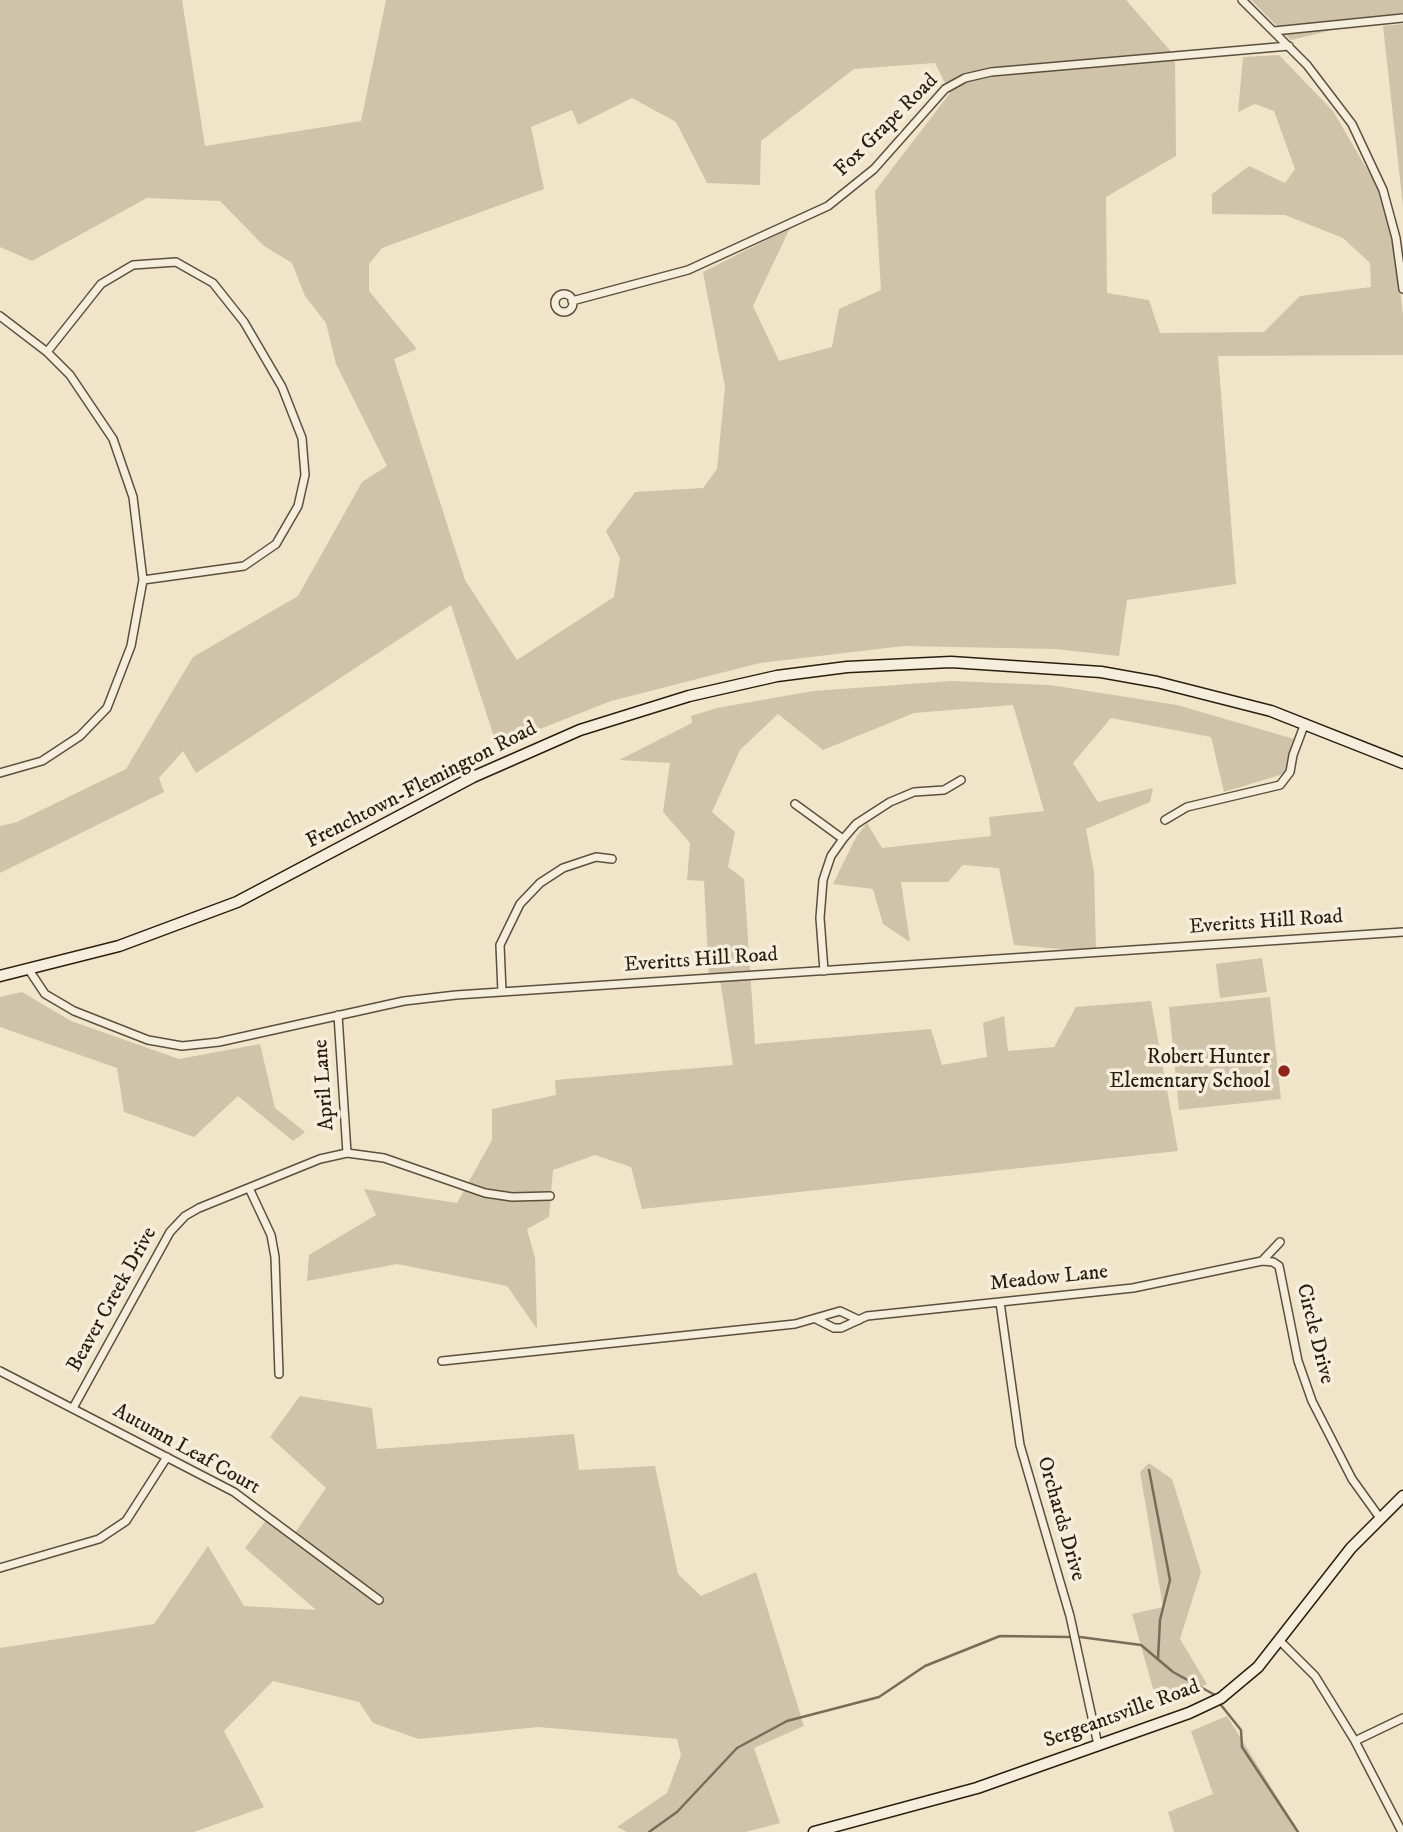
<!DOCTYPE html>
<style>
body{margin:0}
canvas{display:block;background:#f1e5c9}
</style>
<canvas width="1403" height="1832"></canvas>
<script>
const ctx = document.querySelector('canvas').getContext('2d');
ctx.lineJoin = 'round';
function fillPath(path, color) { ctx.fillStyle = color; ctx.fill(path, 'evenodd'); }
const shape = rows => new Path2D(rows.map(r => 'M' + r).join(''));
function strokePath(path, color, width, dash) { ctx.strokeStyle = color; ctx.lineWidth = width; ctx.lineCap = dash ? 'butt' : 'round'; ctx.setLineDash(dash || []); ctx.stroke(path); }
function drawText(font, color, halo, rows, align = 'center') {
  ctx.font = font + ' "IM FELL DW Pica",serif'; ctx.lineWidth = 7; ctx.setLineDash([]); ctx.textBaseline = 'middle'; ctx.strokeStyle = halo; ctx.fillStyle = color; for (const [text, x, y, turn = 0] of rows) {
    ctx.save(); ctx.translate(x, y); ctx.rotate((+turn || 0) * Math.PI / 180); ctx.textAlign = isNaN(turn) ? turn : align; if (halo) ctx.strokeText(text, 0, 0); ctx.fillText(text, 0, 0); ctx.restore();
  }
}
fillPath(shape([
 [0,0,182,0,205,146,361,121,386,0,1126,0,1175,56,1176,156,1106,197,1107,293,1149,300,1160,333,1264,332,1300,296,1371,287,1370,263,1343,238,1285,215,1212,214,1212,194,1249,166,1285,183,1295,169,1274,111,1255,104,1238,112,1243,57,1279,55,1333,111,1389,207,1403,314,1403,355,1218,356,1236,584,1127,600,1119,656,1055,649,904,646,760,663,611,701,497,746,451,605,196,773,183,751,159,778,164,792,0,873,0,826,17,822,126,769,193,657,298,596,362,482,387,466,336,364,326,323,305,296,292,263,264,246,220,201,147,198,32,261,0,247],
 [935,63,950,93,875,191,881,290,839,309,832,347,779,361,753,306,790,228,703,272,725,387,717,469,703,488,635,492,606,531,620,558,614,597,517,660,465,580,394,359,417,349,369,291,369,264,382,248,544,189,531,127,572,110,578,125,632,98,676,122,707,183,760,185,761,141,854,69],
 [1251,0,1403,0,1403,13,1291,40],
 [1403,24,1403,206,1383,26],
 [951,681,1050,685,1177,705,1294,739,1290,772,1224,792,1211,737,1111,718,1073,763,1098,802,1153,788,1150,802,1086,829,1094,872,1096,952,1014,945,999,868,963,865,948,882,901,882,910,942,883,924,873,889,833,884,856,837,867,823,882,848,991,836,989,817,1044,811,1013,705,914,713,823,750,778,714,740,750,712,812,735,832,728,867,744,879,755,1044,931,1029,942,1065,987,1057,983,1023,1004,1016,1008,1051,1054,1047,1076,1007,1151,1001,1178,1151,642,1209,631,1167,595,1155,553,1170,549,1217,527,1229,535,1258,537,1329,507,1286,397,1264,307,1281,309,1255,376,1215,364,1189,457,1203,492,1140,492,1109,556,1095,555,1080,733,1065,720,979,709,979,704,881,687,880,690,843,663,812,670,763,619,760,692,723,691,716,717,708,813,691],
 [1262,958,1267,992,1220,998,1216,964],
 [22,992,71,1021,179,1059,260,1044,275,1108,305,1132,293,1141,238,1096,194,1137,124,1112,117,1068,0,1027,0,997],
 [1270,997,1281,1099,1179,1110,1169,1007],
 [300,1396,372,1408,377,1449,574,1434,579,1470,655,1466,678,1574,701,1596,756,1572,804,1726,754,1748,780,1823,746,1832,627,1832,617,1827,667,1793,681,1755,677,1739,538,1727,419,1739,373,1723,359,1702,273,1681,224,1731,264,1807,194,1832,0,1832,0,1648,154,1624,208,1546,244,1606,316,1610,245,1548,267,1519,292,1537,326,1488,270,1437],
 [1149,1463,1172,1479,1201,1572,1180,1639,1207,1684,1158,1706,1132,1614,1163,1607,1140,1472],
 [1227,1716,1297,1829,1298,1832,1174,1832,1168,1812,1213,1794,1191,1731]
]), '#cfc3a9');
strokePath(shape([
 [1149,1470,1170,1580,1160,1620,1158,1659],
 [1080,1637,1141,1645,1173,1672,1215,1695],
 [1221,1705,1241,1730,1242,1747,1298,1832],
 [649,1832,677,1812,737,1748,787,1721,879,1697,925,1666,1000,1636,1069,1637]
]), '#786d58', 2.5);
const street = shape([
 [1242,0,1307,65,1352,124,1383,190,1396,238,1403,289],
 [1274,31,1403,18],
 '555 303a9 9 0 1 1 18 0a9 9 0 1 1-18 0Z',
 [572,301,688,270,828,206,874,169,945,89,965,78,991,72,1289,46],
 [0,316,47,352,70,375,113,439,133,497,143,580,131,646,107,708,80,736,42,761,0,773],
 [47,352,101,284,133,265,176,262,213,283,244,322,282,387,302,438,305,475,298,506,276,544,244,566,143,580],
 [795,804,843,839],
 [1165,820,1187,807,1280,785,1290,772,1293,755,1305,723],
 [29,970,45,994,74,1011,148,1040,182,1046,219,1042,404,1001,456,995,1403,932],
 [824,971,820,918,823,880,831,856,843,839,856,824,890,802,914,792,944,790,961,780],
 [502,992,500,945,520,904,540,883,563,868,596,857,612,859],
 [338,1015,347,1153],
 [249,1188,271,1235,275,1257,279,1374],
 [1262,1261,1280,1242],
 [1000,1302,1020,1445,1070,1616,1098,1745],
 [816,1319,834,1328,841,1328,867,1316,1133,1288,1262,1261,1273,1262,1279,1266,1298,1361,1312,1401,1352,1479,1380,1518],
 [442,1361,795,1324,840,1311,859,1320],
 [0,1371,234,1492,379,1600],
 [73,1408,170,1232,185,1216,199,1208,320,1159,347,1153,384,1158,485,1193,512,1197,550,1196],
 [0,1568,99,1539,126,1521,167,1457],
 [1279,1640,1315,1676,1355,1741,1402,1832],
 [1355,1741,1403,1718]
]);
const secondary = shape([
 [0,976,119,946,237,902,473,777,580,730,689,696,777,676,847,667,951,662,1101,672,1157,682,1271,711,1403,763],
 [814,1832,977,1788,1189,1713,1221,1698,1258,1667,1351,1548,1403,1496]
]);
strokePath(street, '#5b503d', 10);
strokePath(secondary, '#291e0e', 13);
strokePath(street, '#f6eedc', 7);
strokePath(secondary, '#f6eedc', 10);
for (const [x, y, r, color] of [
 [1284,1071,7,"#8f2418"]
]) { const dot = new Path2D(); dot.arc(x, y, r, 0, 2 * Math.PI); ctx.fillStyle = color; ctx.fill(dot); strokePath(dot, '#f6eedc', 2.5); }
drawText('21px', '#291e0e', '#f6eedc', [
 ["Fox Grape Road",887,126,-45],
 ["Frenchtown-Flemington Road",422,786,-27],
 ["Everitts Hill Road",1266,923,-4],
 ["Everitts Hill Road",701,961,-4],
 ["April Lane",325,1085,-94],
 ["Meadow Lane",1049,1279,-6],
 ["Beaver Creek Drive",113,1300,-61],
 ["Circle Drive",1314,1334,76],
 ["Autumn Leaf Court",186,1450,29],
 ["Orchards Drive",1060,1519,74],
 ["Sergeantsville Road",1122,1715,-20]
]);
drawText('21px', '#291e0e', '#f6eedc', [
 ["Robert Hunter",1270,1059],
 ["Elementary School",1270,1083]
], 'right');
</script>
